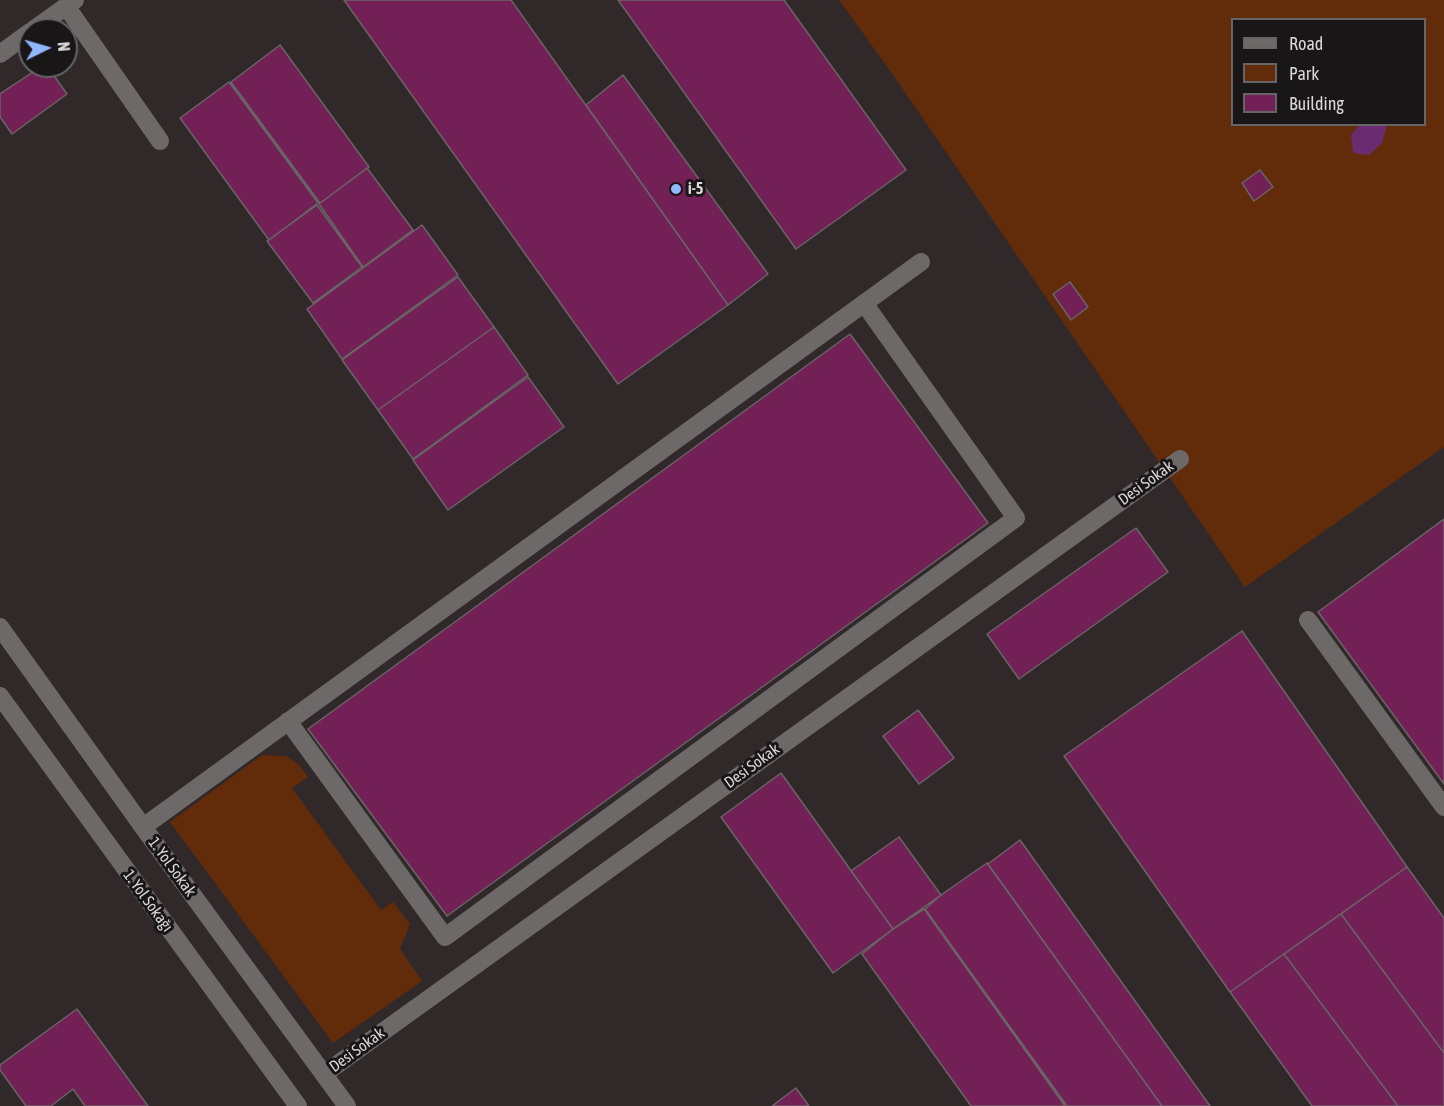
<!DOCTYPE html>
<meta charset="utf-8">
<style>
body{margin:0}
#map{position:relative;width:1444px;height:1106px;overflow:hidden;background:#231f20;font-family:"Asap Condensed",sans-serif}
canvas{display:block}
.legend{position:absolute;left:1231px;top:18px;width:195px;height:108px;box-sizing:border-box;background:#191617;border:2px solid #666464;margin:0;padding:8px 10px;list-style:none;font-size:18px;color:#dad8d8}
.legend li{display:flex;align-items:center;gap:12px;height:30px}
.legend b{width:30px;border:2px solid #666464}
.north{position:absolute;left:18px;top:18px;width:60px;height:60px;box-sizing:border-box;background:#191617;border:2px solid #666464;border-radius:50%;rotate:85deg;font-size:16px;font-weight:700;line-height:24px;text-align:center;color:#dad8d8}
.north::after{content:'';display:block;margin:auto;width:21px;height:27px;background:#91b8fd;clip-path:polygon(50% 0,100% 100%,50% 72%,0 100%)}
</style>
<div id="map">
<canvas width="1444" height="1106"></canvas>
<ul class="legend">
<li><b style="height:8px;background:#6d6969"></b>Road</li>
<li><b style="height:16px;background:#622b09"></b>Park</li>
<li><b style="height:16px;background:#722055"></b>Building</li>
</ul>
<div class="north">N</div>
</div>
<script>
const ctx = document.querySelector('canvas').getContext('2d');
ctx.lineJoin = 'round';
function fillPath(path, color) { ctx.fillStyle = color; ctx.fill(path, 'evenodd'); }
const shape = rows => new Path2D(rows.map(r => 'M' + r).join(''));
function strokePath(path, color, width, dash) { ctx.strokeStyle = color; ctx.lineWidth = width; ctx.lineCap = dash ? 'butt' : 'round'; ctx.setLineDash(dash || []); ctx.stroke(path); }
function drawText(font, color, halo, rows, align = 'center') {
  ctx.font = font + ' "Asap Condensed",sans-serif'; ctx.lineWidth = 6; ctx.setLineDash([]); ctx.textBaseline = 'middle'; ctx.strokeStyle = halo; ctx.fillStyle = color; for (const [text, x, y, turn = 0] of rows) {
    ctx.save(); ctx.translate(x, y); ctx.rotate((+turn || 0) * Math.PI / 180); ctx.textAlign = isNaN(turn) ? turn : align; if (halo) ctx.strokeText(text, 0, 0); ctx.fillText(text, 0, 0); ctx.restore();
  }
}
fillPath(shape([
 [0,0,1444,0,1444,1106,0,1106],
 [1232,20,1424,20,1424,124,1232,124],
 [30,30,66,30,66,66,30,66]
]), '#31282a');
fillPath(shape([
 [839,0,1444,0,1444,447,1245,587,891,72],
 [1232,20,1424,20,1424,124,1232,124],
 [262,755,286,756,299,765,308,777,292,788,381,910,393,902,410,924,400,949,422,981,333,1043,170,822]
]), '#622b09');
fillPath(shape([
 [1359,125,1387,125,1382,143,1369,155,1353,153,1351,135]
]), '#6a2c70');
const building = shape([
 [344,0,511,0,728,305,618,384,344,0],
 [618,0,784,0,906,170,796,249,618,0],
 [280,45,369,167,320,203,231,82,280,45],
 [42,66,47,66,67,94,12,134,0,117,0,94,42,66],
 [623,75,768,274,728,305,586,105,623,75],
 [229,82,318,203,269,240,180,118,229,82],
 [367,168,413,230,363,267,319,204,367,168],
 [1260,170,1273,187,1254,201,1242,183,1260,170],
 [317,205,362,267,313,303,267,241,317,205],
 [422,225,458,275,342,359,307,309,422,225],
 [458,277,494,327,378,410,342,360,458,277],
 [1070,282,1088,307,1071,320,1053,294,1070,282],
 [494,327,528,375,413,459,378,410,494,327],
 [850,334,988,523,447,916,308,729,850,334],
 [528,377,564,427,448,510,413,460,528,377],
 [1444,519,1444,784,1318,612,1444,519],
 [1136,528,1168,572,1019,679,987,634,1136,528],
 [1242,631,1407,867,1230,992,1064,756,1242,631],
 [918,710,954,758,919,784,883,736,918,710],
 [781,773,893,929,833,973,721,817,781,773],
 [899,837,941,895,893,929,851,871,899,837],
 [1020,840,1210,1106,1162,1106,988,864,1020,840],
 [987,863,1162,1106,1067,1106,925,909,941,895,987,863],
 [1407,867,1444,918,1444,1053,1341,914,1407,867],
 [924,909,1065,1106,971,1106,862,954,893,929,924,909],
 [1341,914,1444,1053,1444,1106,1398,1106,1284,954,1341,914],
 [1284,954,1398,1106,1312,1106,1230,992,1284,954],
 [77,1009,148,1106,85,1106,73,1089,51,1106,26,1106,0,1070,0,1065,77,1009],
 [796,1088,809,1106,772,1106,796,1088]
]);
fillPath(building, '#722055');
strokePath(building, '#696567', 1.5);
strokePath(shape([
 [66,6,160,141],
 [33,30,75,0],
 [0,54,30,32],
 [1308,620,1444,807],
 [0,627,143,827,347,1106],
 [0,696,298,1106],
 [288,721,445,937,1016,518,864,303],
 [143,827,921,262],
 [324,1074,1180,459]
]), '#6d6969', 18);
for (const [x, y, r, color] of [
 [676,189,6,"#91b8fd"]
]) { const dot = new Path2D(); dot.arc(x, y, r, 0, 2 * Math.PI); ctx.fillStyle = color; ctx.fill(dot); strokePath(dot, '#191617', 2); }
drawText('bold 16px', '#dad8d8', '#191617', [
 ["i-5",688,189]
], 'left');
drawText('16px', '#dad8d8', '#191617', [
 ["Desi Sokak",1146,483,-36],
 ["Desi Sokak",752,766,-36],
 ["1. Yol Sokak",172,867,54],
 ["1. Yol Sokağı",148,901,54],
 ["Desi Sokak",357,1050,-36]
]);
</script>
